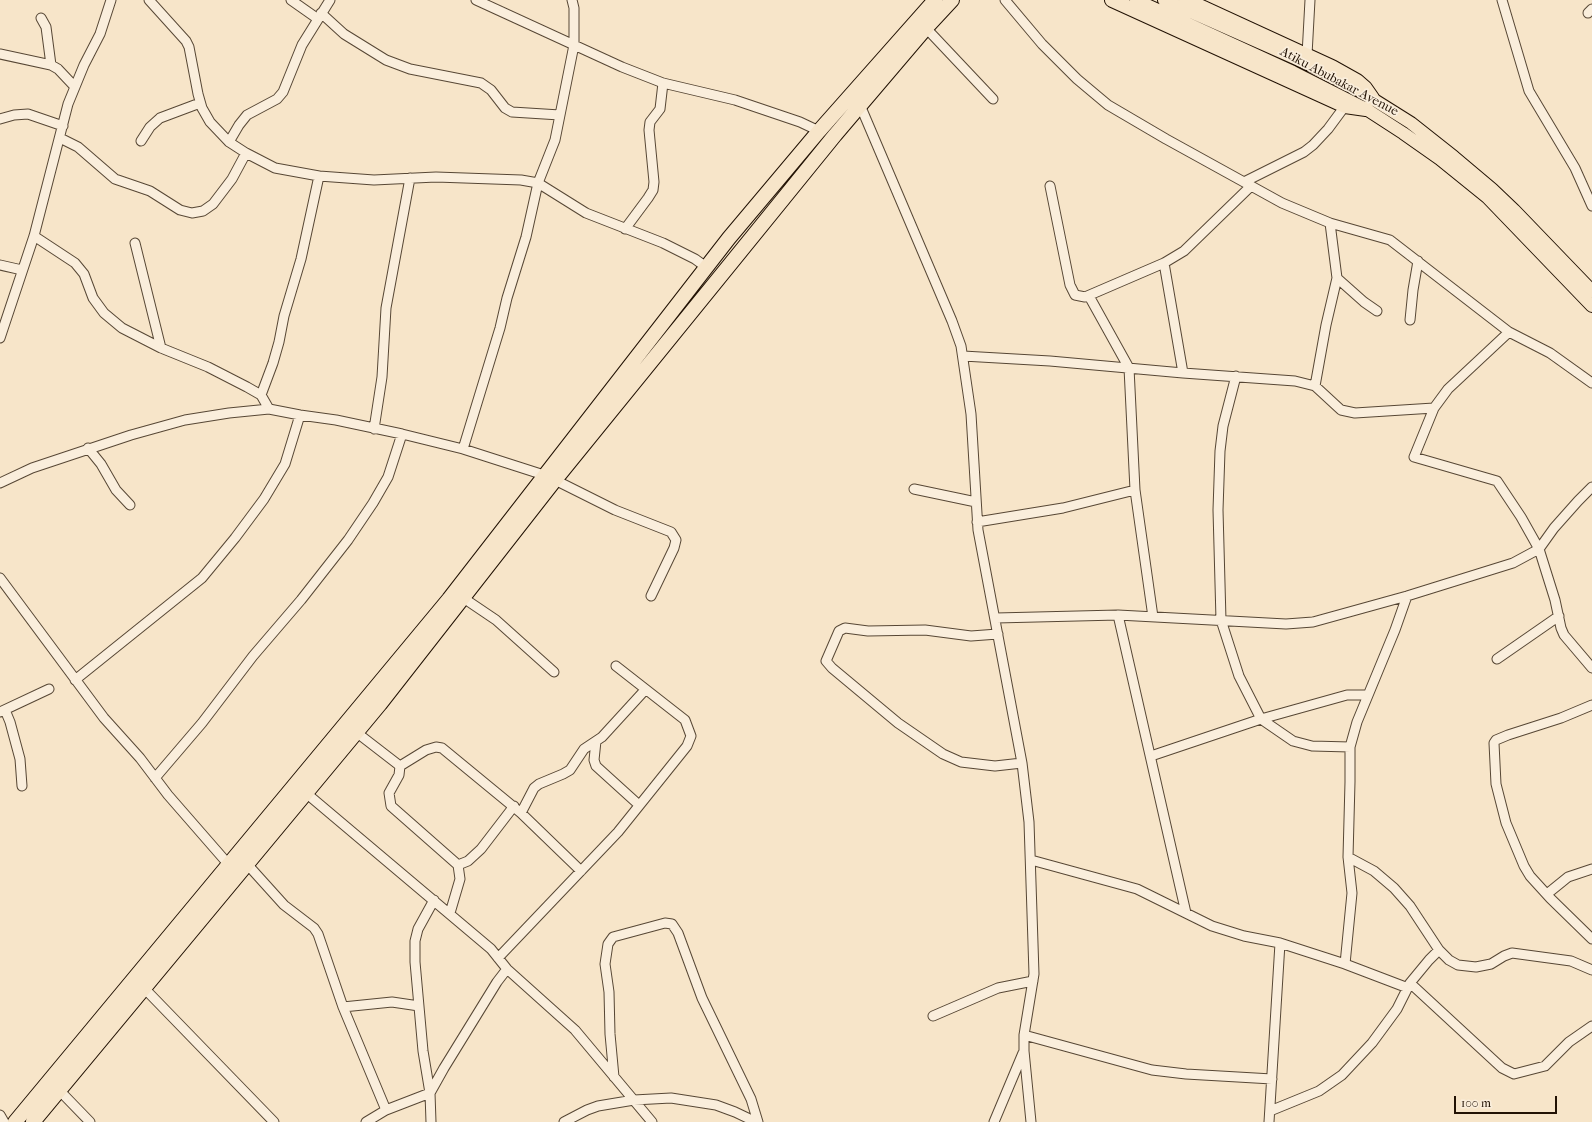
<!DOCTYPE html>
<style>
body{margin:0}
#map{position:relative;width:1592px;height:1122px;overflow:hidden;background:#f7e5c9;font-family:"IM FELL French Canon",serif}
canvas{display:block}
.scale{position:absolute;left:1454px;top:1096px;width:103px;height:18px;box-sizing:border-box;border:2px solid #221204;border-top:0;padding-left:5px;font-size:12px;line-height:14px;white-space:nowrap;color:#221204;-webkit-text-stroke:3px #faeedc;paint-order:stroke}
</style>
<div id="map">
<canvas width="1592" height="1122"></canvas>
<div class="scale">100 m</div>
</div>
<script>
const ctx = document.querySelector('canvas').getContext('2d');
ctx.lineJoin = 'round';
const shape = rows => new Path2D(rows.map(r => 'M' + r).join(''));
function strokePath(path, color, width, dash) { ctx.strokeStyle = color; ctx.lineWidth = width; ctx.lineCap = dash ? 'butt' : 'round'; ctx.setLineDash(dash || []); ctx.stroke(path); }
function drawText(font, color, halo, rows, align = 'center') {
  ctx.font = font + ' "IM FELL French Canon",serif'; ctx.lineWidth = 3.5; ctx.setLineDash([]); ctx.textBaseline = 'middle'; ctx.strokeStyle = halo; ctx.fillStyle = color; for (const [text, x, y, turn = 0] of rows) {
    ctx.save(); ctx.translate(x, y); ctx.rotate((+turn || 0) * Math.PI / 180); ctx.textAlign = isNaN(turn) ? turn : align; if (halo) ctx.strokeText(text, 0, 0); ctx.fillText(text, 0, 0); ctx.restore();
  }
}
const minor = shape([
 [149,0,186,41,189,47,198,94,202,108,210,122,229,142,246,153,275,168,319,176,374,180,436,177,521,180,538,183,586,213,663,243,695,259,706,267],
 [291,0,318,19],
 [476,0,622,67,663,83,735,100,800,122,819,131],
 [1005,0,1042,44,1077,79,1108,105,1166,139,1282,203,1330,223,1390,240,1509,332,1550,353,1592,383],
 [1502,0,1529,91,1575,168,1592,206],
 [321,13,344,34,386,60,410,69,481,83,491,90,505,108,512,112,560,115],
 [1588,13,1592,9],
 [41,18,46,27,51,65],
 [926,28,993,99],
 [0,54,51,65,58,69,75,87],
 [1307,55,1310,0],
 [860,105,952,321,961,346,971,414,978,530,1022,763,1029,822,1034,974,1024,1035,1024,1051,1031,1122],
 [0,119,14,115,28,114,63,126],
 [60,138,78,147,115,179,150,191,180,210,192,213,203,211,213,204,232,179,246,153],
 [141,141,150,127,160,118,200,103],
 [229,142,239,125,247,115,277,99,283,92,302,45,330,0],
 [1244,182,1304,152,1313,145,1328,129,1345,106],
 [1050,186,1070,285,1075,295,1085,297,1164,263,1184,251,1251,186],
 [625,229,648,198,653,190,654,182,649,130,650,122,660,109,663,83],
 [34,236,75,263,84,274,93,298,104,313,122,328,161,348,208,367,247,387,261,395,269,409],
 [135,243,161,348],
 [1164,263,1183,373],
 [0,265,22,270],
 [1337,278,1364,302,1377,311],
 [1089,296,1129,368,1135,490,1153,617],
 [1410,320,1413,290,1418,261],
 [1509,332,1448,389,1434,408,1414,457,1497,481,1521,517,1539,549,1555,600,1561,628,1564,635,1592,668],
 [0,338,34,236,68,104,84,65,100,34,111,0],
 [963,356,1050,361,1183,373,1295,381,1315,386,1341,410,1355,413,1434,408],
 [1236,376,1223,426,1220,451,1218,510,1221,620,1239,676,1261,719,1293,741,1312,746,1350,747],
 [1315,386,1326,325,1337,278,1330,223],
 [261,395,273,363,279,342,284,316,301,259,319,176],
 [374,429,382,377,386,308,410,178],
 [88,448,101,464,116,490,130,505],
 [463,449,500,328,507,298,526,237,538,183,555,140,574,45,574,8,572,0],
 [555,480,615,510,671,532,676,540,674,548,651,596],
 [0,483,32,468,131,435,185,420,229,413,269,409,300,415,336,420,402,434,463,449,544,475],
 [914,489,976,502],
 [977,522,1063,508,1135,490],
 [0,578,104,718,140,758,168,795,229,865],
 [459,595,496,620,554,672],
 [1118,615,1186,913],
 [996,618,1118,615,1286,624,1313,622,1407,596,1513,563,1539,549,1554,528,1578,501,1592,487],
 [998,634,971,636,925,630,868,631,845,628,839,631,826,661,832,668,898,723,943,754,961,762,995,766,1022,763],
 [1497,659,1559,616],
 [75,680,202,578,235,538,264,499,285,464,300,415],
 [1592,705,1561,718,1508,735,1496,740,1494,743,1496,784,1506,823,1524,866,1530,876,1550,898,1592,939],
 [5,710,10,722,20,759,22,786],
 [0,712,49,689],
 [356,732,400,766],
 [596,741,594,760,596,766,639,805],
 [1151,756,1261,719,1347,695,1368,695],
 [400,766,426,750,436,747,442,748,521,813,581,871],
 [400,766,399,775,389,793,391,806,458,865,460,879,450,913],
 [155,778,202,723,253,656,301,600,348,540,373,503,388,477,402,434],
 [306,793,491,949,507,969,575,1030,652,1122],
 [521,813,534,788,539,784,563,774,570,770,584,749,602,737,645,690],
 [1348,857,1374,871,1394,888,1410,906,1439,950,1449,960,1458,965,1476,967,1491,964,1504,956,1512,953,1571,961,1592,970],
 [1031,860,1137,889,1212,926,1244,936,1280,943,1345,964,1408,988],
 [247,864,284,905,314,928,318,934,343,1007,386,1110],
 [458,865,468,861,481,849,514,806],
 [1547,894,1568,877,1592,869],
 [498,958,618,832,687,746,691,736,685,720,616,666],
 [1345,964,1352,893,1348,857,1350,782,1350,747,1357,722,1395,630,1407,596],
 [1410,983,1502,1068,1514,1074,1545,1066,1569,1042,1592,1026],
 [144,988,274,1122],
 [343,1007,392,1002,419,1006],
 [933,1016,998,988,1033,981],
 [1024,1035,1152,1070,1186,1074,1272,1079],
 [614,1077,610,1034,609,992,605,964,608,944,613,937,665,923,672,924,678,933,702,998,751,1099,758,1122],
 [59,1090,90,1122],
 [1270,1111,1319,1091,1342,1075,1372,1043,1397,1009,1410,983,1429,960,1439,950],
 [0,1115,4,1122],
 [366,1122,386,1110,430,1093,444,1068,497,982,507,969],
 [431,1122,430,1093,423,1051,415,962,415,941,418,929,434,900],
 [564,1122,587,1110,598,1106,634,1100,671,1098,716,1105,735,1112,756,1122],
 [994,1122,1023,1053],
 [1269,1122,1280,943]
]);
const major = shape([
 [1136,0,1293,72,1366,109,1403,133,1440,159,1487,197,1592,306],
 [1164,0,1324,71,1360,91,1411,123,1454,157,1492,189,1514,210,1592,291]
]);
const highway = shape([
 [1112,0,1345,106,1366,109],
 [1186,0,1332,67,1357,81,1365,88,1372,98],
 [15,1122,449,599,729,238,819,131,935,0],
 [33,1122,380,704,555,480,835,135,926,28,952,0]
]);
strokePath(minor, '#574735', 11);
strokePath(major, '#221204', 14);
strokePath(highway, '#221204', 16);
strokePath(minor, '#faeedc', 9);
strokePath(major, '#f7e5c9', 12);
strokePath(highway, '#f7e5c9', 14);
drawText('13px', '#221204', '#faeedc', [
 ["Atiku Abubakar Avenue",1339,82,28]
]);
</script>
